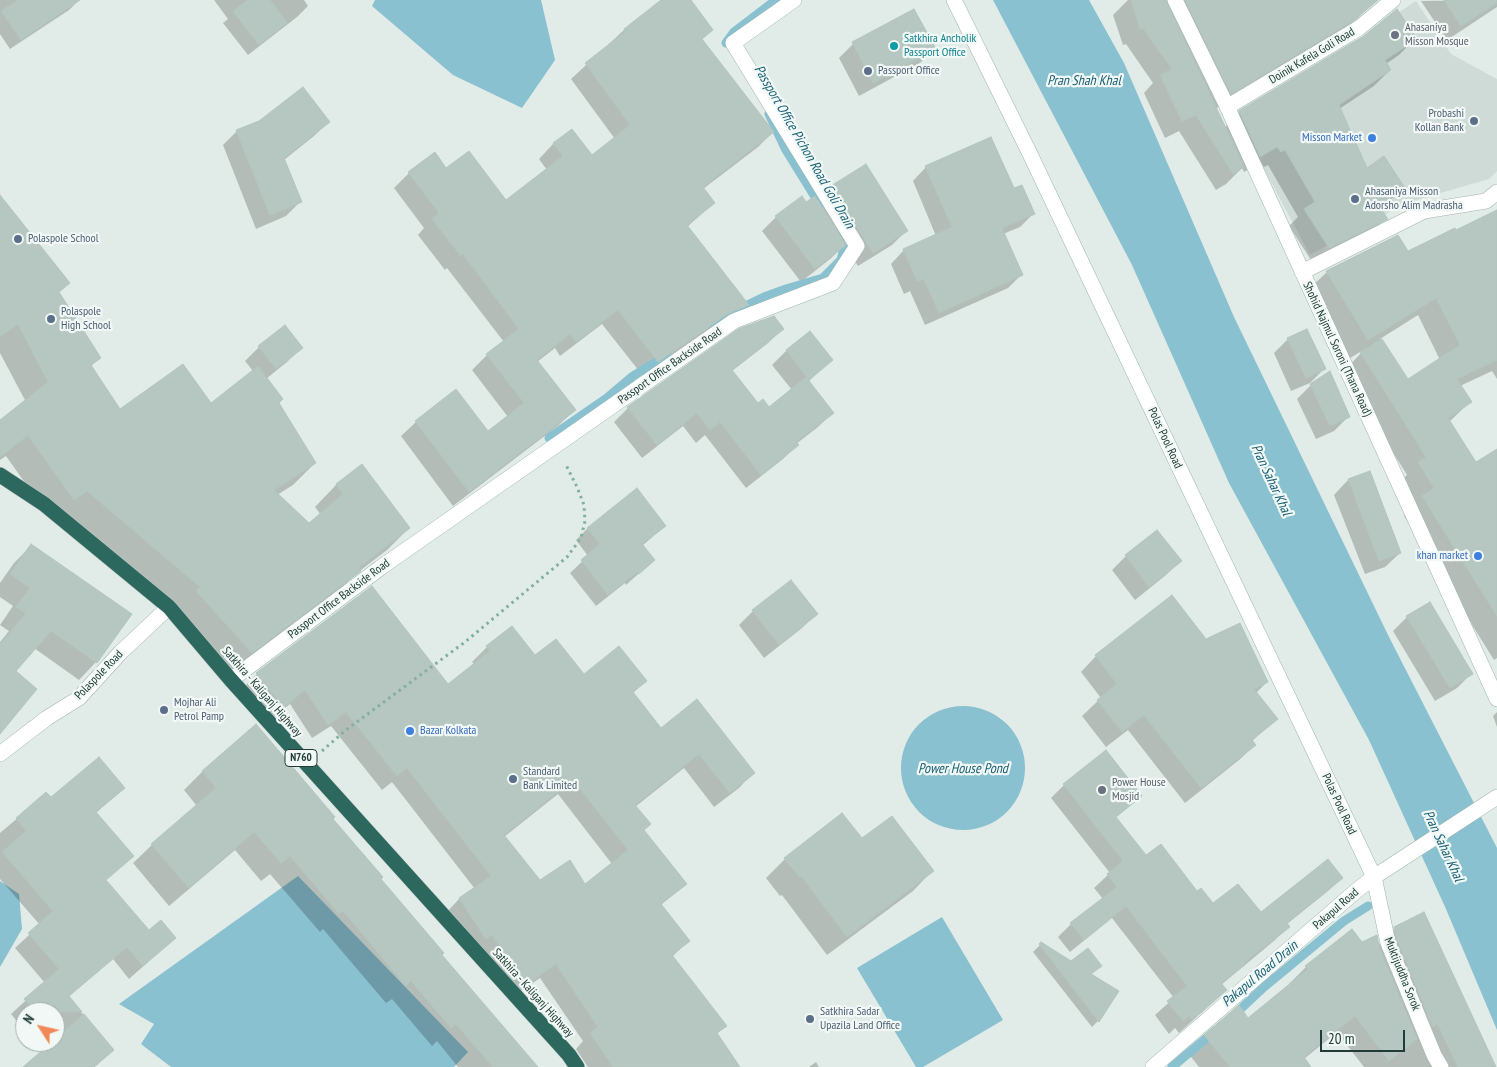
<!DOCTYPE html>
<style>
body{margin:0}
#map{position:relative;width:1497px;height:1067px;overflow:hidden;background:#e1ebe7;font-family:"PT Sans Narrow",sans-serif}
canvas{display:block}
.north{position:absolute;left:15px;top:1002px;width:50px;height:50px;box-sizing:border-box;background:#f1f8f5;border:1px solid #9eada9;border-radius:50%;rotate:305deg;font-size:14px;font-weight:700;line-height:20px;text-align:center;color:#213c36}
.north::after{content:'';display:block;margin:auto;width:18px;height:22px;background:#f18859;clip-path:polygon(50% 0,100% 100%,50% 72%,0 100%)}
.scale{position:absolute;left:1320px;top:1030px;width:85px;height:22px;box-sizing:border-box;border:2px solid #213c36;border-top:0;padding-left:6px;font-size:15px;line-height:18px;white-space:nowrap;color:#213c36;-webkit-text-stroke:4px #f1f8f5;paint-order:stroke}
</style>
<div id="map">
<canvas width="1497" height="1067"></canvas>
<div class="north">N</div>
<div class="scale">20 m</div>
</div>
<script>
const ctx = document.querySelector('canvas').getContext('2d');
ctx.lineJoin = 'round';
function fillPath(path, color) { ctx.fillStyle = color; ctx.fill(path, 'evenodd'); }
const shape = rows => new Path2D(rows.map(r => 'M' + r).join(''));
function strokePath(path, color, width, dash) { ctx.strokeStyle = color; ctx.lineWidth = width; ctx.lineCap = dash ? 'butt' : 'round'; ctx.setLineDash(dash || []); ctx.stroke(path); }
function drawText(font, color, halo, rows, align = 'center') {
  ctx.font = font + ' "PT Sans Narrow",sans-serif'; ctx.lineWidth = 4.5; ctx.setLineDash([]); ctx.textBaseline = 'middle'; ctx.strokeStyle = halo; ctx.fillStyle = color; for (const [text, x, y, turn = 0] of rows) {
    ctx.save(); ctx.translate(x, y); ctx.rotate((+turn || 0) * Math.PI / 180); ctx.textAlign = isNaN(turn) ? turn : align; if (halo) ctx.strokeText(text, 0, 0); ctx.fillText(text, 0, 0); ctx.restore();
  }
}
fillPath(shape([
 [1416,1,1451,54,1497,79,1497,171,1489,179,1406,203,1310,255,1230,105,1331,50,1357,40]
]), '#cfdbd6');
fillPath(shape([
 [375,0,541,0,555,60,522,108,453,75,372,6],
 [993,0,1089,0,1124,63,1234,317,1389,637,1497,848,1497,1030,1446,909,1369,740,1229,483,1132,265],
 '901 768a62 62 0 1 1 124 0a62 62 0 1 1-124 0Z',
 [298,876,468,1052,454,1067,171,1067,141,1044,154,1024,119,1004],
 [0,881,19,894,22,929,0,967],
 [942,917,1003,1020,923,1067,916,1067,857,968]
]), '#89c1d0');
fillPath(shape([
 [0,0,79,0,69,10,10,49,0,34],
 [214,0,304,0,308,6,297,17,248,55,223,23,228,19],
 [664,0,689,0,712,29,701,40,773,132,758,147,703,189,714,203,687,227,747,305,732,320,643,376,602,324,560,356,555,348,537,362,574,410,559,425,453,506,401,436,416,422,488,433,508,417,472,370,487,355,504,342,447,268,445,270,418,235,424,228,394,188,409,173,434,154,446,170,506,202,547,170,539,159,553,144,572,130,592,157,615,139,571,79,624,30],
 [1128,0,1375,0,1358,18,1335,37,1215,109,1224,128,1240,112,1415,39,1399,55,1386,64,1390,70,1374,86,1339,109,1366,170,1404,188,1380,209,1386,218,1370,234,1313,263,1289,226,1298,217,1268,165,1264,167,1261,162,1244,172,1242,168,1226,184,1216,190,1179,131,1165,138,1144,93,1153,83,1126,44,1123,45,1113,15],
 [1497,0,1497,7,1447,40,1421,1],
 [913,10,934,49,920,63,859,96,839,58,853,44],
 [328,122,314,136,284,160,300,202,286,216,256,229,223,145,237,131],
 [926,167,1013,190,1034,213,1020,227,1003,234,1021,275,1008,288,925,325,910,291,904,294,891,264,904,250,936,236,913,181],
 [832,187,906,231,892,245,858,266,845,245,830,259,801,282,762,231,776,217,806,203,817,202],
 [0,198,69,283,58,293,99,358,90,367,120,411,210,405,253,371,245,361,259,347,301,348,287,362,266,379,278,403,315,463,293,485,277,495,309,525,321,515,315,507,336,485,361,466,409,528,387,550,357,573,337,592,229,674,65,512,52,521,6,456,0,460,0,422,26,402,0,353],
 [1497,211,1497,379,1492,371,1460,386,1470,402,1449,422,1476,464,1497,450,1497,658,1494,660,1404,516,1415,505,1400,482,1407,475,1343,372,1365,349,1350,358,1308,290,1327,272,1408,253],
 [1418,315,1440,360,1407,380,1380,339],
 [782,329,768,343,732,371,758,405,768,408,792,390,772,365,786,351,810,333,831,360,808,382,832,413,818,427,796,444,797,445,783,459,746,488,705,435,696,443,683,426,642,458,614,422,628,408,739,330],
 [1288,339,1324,369,1310,383,1291,391,1274,353],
 [1311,385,1348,417,1334,431,1316,439,1297,399],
 [1369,472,1400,553,1385,567,1365,574,1334,495,1348,480],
 [665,526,642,546,654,560,626,585,625,583,596,606,570,573,588,556,576,540,588,528],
 [1157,532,1180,561,1166,575,1135,600,1112,570,1126,556],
 [31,546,96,662,79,680,34,648,14,671,0,732,0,642,9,631,0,625,13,606,0,597,0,583,14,563],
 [791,581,816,614,802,628,764,658,739,625,753,611],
 [1407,617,1471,674,1457,688,1435,701,1393,631],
 [1206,641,1267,682,1256,693,1276,719,1252,741,1255,745,1239,760,1185,803,1128,730,1106,747,1082,716,1101,698,1081,672,1096,656],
 [487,647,535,657,583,676,645,681,633,693,661,729,753,773,739,788,714,807,684,768,635,807,643,830,685,884,661,905,689,940,672,957,725,1025,716,1034,739,1067,588,1067,576,1049,583,1041,540,978,511,998,445,914,459,899,475,889,392,782,382,790,331,726,312,738,290,704,269,721,242,689,257,674,448,686,475,665,472,662],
 [558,794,612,864,585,885,540,881,504,837],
 [1497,712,1497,727,1493,716],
 [203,771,331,819,440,955,536,1067,458,1067,437,1041,432,1046,392,999,386,1003,323,929,320,932,270,874,261,881,235,850,169,906,133,863,152,845,197,806,184,790],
 [1064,785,1140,796,1115,818,1146,857,1213,905,1261,914,1341,878,1328,891,1287,924,1288,926,1275,940,1221,985,1225,990,1212,1003,1179,1033,1175,1028,1169,1034,1155,1015,1174,998,1112,918,1070,952,1058,937,1071,924,1103,899,1094,888,1110,873,1051,798],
 [123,788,96,813,132,856,105,881,149,932,175,938,129,979,113,959,68,997,113,1049,99,1063,94,1067,24,1067,43,1051,35,1042,55,1042,55,1012,25,1012,25,1031,11,1014,45,983,15,948,40,925,0,879,0,833,46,794,51,799],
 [862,840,932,871,913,891,827,955,782,895,780,896,766,878,785,859],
 [1395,928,1495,1067,1364,1067,1337,1032,1304,1059,1310,1067,1199,1067,1188,1053,1205,1036,1248,1019,1290,985,1289,984,1306,967,1362,943,1378,945],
 [1041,944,1072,963,1093,972,1090,975,1098,1021,1092,1027,1033,952],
 [816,1062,819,1067,809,1067]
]), '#0003');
strokePath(shape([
 [726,43,734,32,776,0],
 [769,114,786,150,820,205],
 [713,324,729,314,764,297,786,289,823,278,841,260,845,244,840,237],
 [549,438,607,398,633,376,667,355],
 [1233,1016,1264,987,1344,921,1368,906],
 [1172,1067,1215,1031]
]), '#89c1d0', 9);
const building = shape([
 [18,0,80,0,21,40,1,11,18,0],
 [248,0,270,0,287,23,259,45,233,11,248,0],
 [661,0,691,0,713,30,702,39,774,132,703,187,715,203,687,225,749,305,729,313,658,362,618,310,576,342,570,334,537,360,576,410,469,492,415,421,456,389,488,431,524,403,486,354,519,329,463,254,461,256,432,219,439,213,408,172,435,152,446,168,469,151,506,200,563,156,553,143,572,129,592,155,630,125,585,63,625,32,624,29,661,0],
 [1131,0,1166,0,1244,167,1233,174,1196,115,1182,121,1160,75,1172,69,1143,28,1140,29,1131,0],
 [1185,0,1378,0,1354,20,1231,94,1185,0],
 [1444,0,1497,0,1497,3,1461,26,1444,0],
 [914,9,936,49,873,83,852,42,914,9],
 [1397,9,1417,39,1385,60,1391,70,1339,105,1367,168,1384,156,1405,188,1379,206,1388,219,1329,248,1304,209,1315,202,1285,150,1281,152,1277,147,1260,157,1239,111,1364,36,1397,9],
 [303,87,330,122,284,158,302,202,270,215,236,130,259,121,303,87],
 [991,137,1014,188,1022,185,1035,214,1002,228,1023,275,939,313,924,279,917,281,903,249,952,227,925,166,991,137],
 [866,164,908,231,873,253,831,186,866,164],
 [0,195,70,283,59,292,101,358,91,365,120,409,183,364,211,403,258,366,283,399,279,403,316,463,274,490,309,523,343,494,336,484,362,464,410,528,358,568,361,571,252,653,196,591,200,587,87,491,74,500,28,435,0,457,0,420,48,382,18,324,0,336,0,195],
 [802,196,806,202,815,196,846,245,815,269,775,216,802,196],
 [1497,210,1497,360,1457,379,1472,402,1448,418,1476,462,1497,449,1497,616,1422,496,1434,488,1418,462,1426,457,1360,352,1382,339,1408,379,1460,345,1436,298,1368,340,1326,271,1398,235,1408,251,1455,228,1456,230,1497,210],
 [774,316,784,329,732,370,758,403,763,399,769,407,806,377,834,413,796,442,799,445,761,475,720,422,710,430,697,413,657,445,627,407,738,329,774,316],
 [285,325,303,348,276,369,258,346,285,325],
 [1307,329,1326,369,1306,378,1287,338,1307,329],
 [810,331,833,360,809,380,786,350,810,331],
 [1330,371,1350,417,1330,426,1310,384,1330,371],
 [1370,471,1401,553,1379,561,1348,479,1370,471],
 [637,488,666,526,642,544,655,560,639,574,637,572,608,595,581,560,600,544,587,528,637,488],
 [1157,530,1182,561,1149,587,1125,555,1157,530],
 [31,544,132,614,97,663,51,631,16,671,37,689,0,734,0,644,26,613,16,607,30,588,10,574,31,544],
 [791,580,818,614,779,645,752,610,791,580],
 [372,586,448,684,490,651,486,646,512,626,535,655,556,639,584,674,619,646,647,681,633,692,661,728,697,699,755,773,730,793,699,754,635,805,651,824,644,830,687,884,661,904,690,941,672,955,727,1026,717,1033,740,1067,613,1067,590,1033,598,1027,556,964,526,985,492,935,486,939,459,898,491,876,407,768,397,776,346,712,328,725,305,690,284,707,256,673,372,586],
 [573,780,628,850,585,884,570,860,540,880,504,835,573,780],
 [1172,595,1206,639,1240,623,1268,682,1254,689,1278,719,1252,740,1256,745,1201,788,1144,715,1122,732,1097,700,1117,684,1095,655,1172,595],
 [1430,602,1473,674,1450,688,1406,616,1430,602],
 [256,724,335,817,333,819,383,877,381,879,444,953,442,955,538,1067,493,1067,456,1024,451,1028,411,981,406,986,343,911,339,914,290,856,281,863,254,832,189,888,151,844,216,788,202,771,256,724],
 [1106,750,1142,796,1116,817,1146,855,1161,844,1197,891,1201,888,1213,903,1238,884,1261,912,1328,859,1343,878,1287,923,1290,927,1245,962,1246,964,1221,983,1227,990,1192,1020,1189,1016,1183,1021,1167,1001,1187,986,1126,906,1084,940,1070,923,1117,887,1107,874,1123,861,1063,784,1106,750],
 [99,757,125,788,96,812,134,856,106,880,149,930,161,920,176,938,143,966,127,947,69,996,82,1012,35,1012,24,999,59,969,28,933,53,911,2,852,26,831,16,818,46,792,51,797,99,757],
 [842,813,862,838,892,816,934,871,847,937,802,877,800,878,784,858,842,813],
 [1424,912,1496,1067,1458,1067,1437,1023,1433,1027,1397,940,1394,927,1424,912],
 [1352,929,1362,942,1377,935,1379,947,1417,1039,1389,1061,1355,1016,1304,1057,1311,1067,1230,1067,1204,1035,1239,1005,1248,1018,1308,969,1305,966,1352,929],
 [1041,942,1071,961,1088,948,1102,966,1091,974,1119,991,1099,1022,1039,944,1041,942],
 [84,1014,114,1050,94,1067,23,1067,52,1042,55,1042,55,1039,84,1014]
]);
fillPath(building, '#b6c6c0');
strokePath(building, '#b3c5bf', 1);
const street = shape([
 [1302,272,1424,211,1486,201,1497,192],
 [0,754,47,718,79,698,120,653,169,607]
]);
const secondary = shape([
 [954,0,1030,154,1374,877,1388,943,1434,1055,1441,1067],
 [1175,0,1225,102,1497,699],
 [1227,107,1359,28,1393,0],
 [231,680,380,568,734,321,833,283,857,246,733,43,794,0],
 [1153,1067,1356,891,1374,877,1497,797]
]);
const highway = shape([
 [0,475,44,504,169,607,231,680,569,1055,577,1067]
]);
strokePath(street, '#a4b3ae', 16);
strokePath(secondary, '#9fb7b0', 16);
strokePath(highway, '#c1c8c7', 16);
strokePath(shape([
 [322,751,346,730,465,642,567,557,581,538,585,521,584,505,577,487,566,465]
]), '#81afa3', 3, [2.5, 4]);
strokePath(street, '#fff', 15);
strokePath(secondary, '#fff', 15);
strokePath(highway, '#2d685f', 15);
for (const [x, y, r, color] of [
 [1395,35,5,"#6b7280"],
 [894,46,5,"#0f9aa8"],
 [868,71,5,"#5c6f8a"],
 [1474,121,5,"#5c6f8a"],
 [1372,138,5,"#3f7fe0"],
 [1355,199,5,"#5c6f8a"],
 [18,239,5,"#5c6f8a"],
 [51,319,5,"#5c6f8a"],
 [1478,556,5,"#3f7fe0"],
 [164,710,5,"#5c6f8a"],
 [410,731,5,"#3f7fe0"],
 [513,779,5,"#5c6f8a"],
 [1102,790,5,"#6b7280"],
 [810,1019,5,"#5c6f8a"]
]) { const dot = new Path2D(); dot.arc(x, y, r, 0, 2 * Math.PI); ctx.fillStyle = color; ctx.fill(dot); strokePath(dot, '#f1f8f5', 2); }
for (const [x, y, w] of [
 [301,758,32]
]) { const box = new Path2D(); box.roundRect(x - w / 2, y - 8.5, w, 17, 4); ctx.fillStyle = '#f1f8f5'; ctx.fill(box); strokePath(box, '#213c36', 1); }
drawText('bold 11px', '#213c36', null, [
 ["N760",301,758]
]);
drawText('12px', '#5b616d', '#f1f8f5', [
 ["Ahasaniya",1405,28],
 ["Misson Mosque",1405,42],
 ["Power House",1112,783],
 ["Mosjid",1112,797]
], 'left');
drawText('12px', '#0d838f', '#f1f8f5', [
 ["Satkhira Ancholik",904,39],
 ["Passport Office",904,53]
], 'left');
drawText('12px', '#213c36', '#f1f8f5', [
 ["Doinik Kafela Goli Road",1312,56,-31],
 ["Shohid Najmul Soroni (Thana Road)",1337,349,65],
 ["Passport Office Backside Road",670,366,-35],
 ["Polas Pool Road",1165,438,65],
 ["Passport Office Backside Road",339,599,-37],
 ["Polaspole Road",99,675,-46],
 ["Satkhira - Kaliganj Highway",262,692,49],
 ["Polas Pool Road",1339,804,65],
 ["Pakapul Road",1336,909,-41],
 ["Muktijuddha Sorok",1402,974,68],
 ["Satkhira - Kaliganj Highway",533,993,48]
]);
drawText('12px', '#4e5e75', '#f1f8f5', [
 ["Passport Office",878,71],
 ["Probashi",1464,114,"right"],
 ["Kollan Bank",1464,128,"right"],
 ["Ahasaniya Misson",1365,192],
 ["Adorsho Alim Madrasha",1365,206],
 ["Polaspole School",28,239],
 ["Polaspole",61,312],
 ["High School",61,326],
 ["Mojhar Ali",174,703],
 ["Petrol Pamp",174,717],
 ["Standard",523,772],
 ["Bank Limited",523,786],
 ["Satkhira Sadar",820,1012],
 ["Upazila Land Office",820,1026]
], 'left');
drawText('12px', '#366cbe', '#f1f8f5', [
 ["Misson Market",1362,138],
 ["khan market",1468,556],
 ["Bazar Kolkata",420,731,"left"]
], 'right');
drawText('italic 14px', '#1c6277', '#f1f8f5', [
 ["Pran Shah Khal",1084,81],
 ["Passport Office Pichon Road Goli Drain",804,147,60],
 ["Pran Sahar Khal",1271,480,65],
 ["Power House Pond",963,769],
 ["Pran Sahar Khal",1443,846,65],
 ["Pakapul Road Drain",1260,974,-40]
]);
</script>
